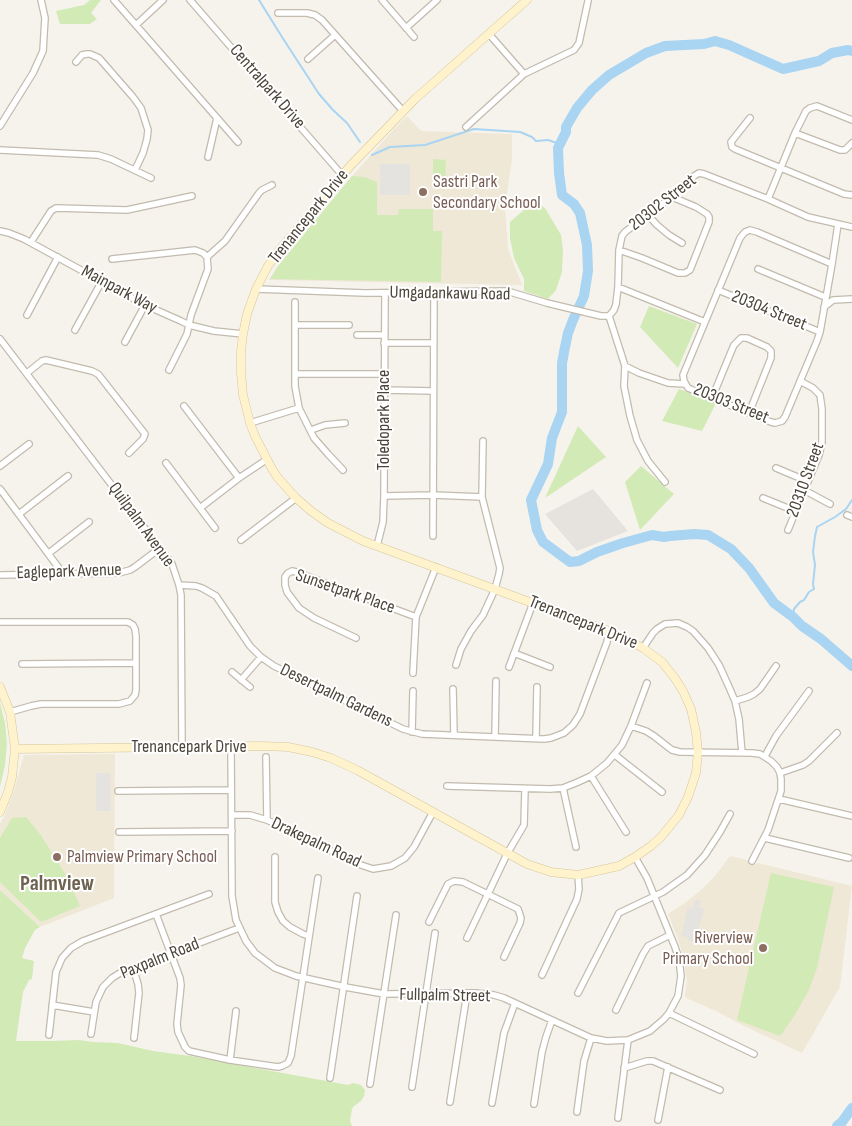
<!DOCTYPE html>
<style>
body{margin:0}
canvas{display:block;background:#f6f3ec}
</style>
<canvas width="852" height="1126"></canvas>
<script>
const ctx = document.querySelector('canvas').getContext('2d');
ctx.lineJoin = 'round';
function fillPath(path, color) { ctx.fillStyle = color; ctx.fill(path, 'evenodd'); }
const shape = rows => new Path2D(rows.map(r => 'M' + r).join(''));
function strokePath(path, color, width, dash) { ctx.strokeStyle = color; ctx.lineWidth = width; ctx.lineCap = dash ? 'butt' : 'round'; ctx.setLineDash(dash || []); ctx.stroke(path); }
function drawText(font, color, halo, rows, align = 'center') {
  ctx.font = font + ' "Sofia Sans Condensed",sans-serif'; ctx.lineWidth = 4; ctx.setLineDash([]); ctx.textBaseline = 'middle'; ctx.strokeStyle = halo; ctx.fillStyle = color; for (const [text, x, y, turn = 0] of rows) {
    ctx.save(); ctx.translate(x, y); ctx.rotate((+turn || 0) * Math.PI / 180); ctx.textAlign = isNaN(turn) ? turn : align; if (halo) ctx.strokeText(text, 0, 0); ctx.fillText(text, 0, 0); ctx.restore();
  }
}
fillPath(shape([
 [593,489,628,531,577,551,545,514]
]), '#e6e2dd');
fillPath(shape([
 [407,116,421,131,512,134,512,159,505,208,508,249,522,285,269,280,278,266,352,176,394,129],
 [115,754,114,898,40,927,0,890,0,824,4,817,13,794,24,755],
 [730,856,747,860,750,863,756,864,758,863,852,886,840,987,802,1053,742,1025,716,1011,686,998,685,996,687,981,683,955,678,939,668,914,686,902,700,891,715,876]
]), '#efe8d6');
fillPath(shape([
 [90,0,101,0,91,13,97,19,90,24,60,24,56,11,84,5],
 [433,159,446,160,445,186,433,186],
 [352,176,364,177,377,182,377,215,398,215,399,209,433,209,433,231,442,231,441,282,270,279,278,266],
 [539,204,545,208,561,235,563,250,562,272,556,290,548,299,524,291,524,279,514,258,510,238,510,222,525,209,531,210],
 [649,306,697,324,678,368,640,327],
 [679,389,716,403,702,431,662,421],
 [578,426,606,457,545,498],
 [641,466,674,494,640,530,625,482],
 [0,703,5,723,7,744,5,765,0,787],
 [26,817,40,834,54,856,67,877,80,906,41,922,0,882,0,838,12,818],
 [771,873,834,887,817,968,808,992,794,1016,780,1036,737,1020],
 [0,890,40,927,35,930,25,948,22,958,34,961,32,979,29,980,23,992,16,1041,51,1041,79,1040,93,1042,118,1043,153,1051,190,1056,348,1085,353,1083,361,1085,365,1090,364,1096,361,1101,354,1106,352,1109,350,1121,352,1126,0,1126]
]), '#d2eab5');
fillPath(shape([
 [380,164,410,164,410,195,380,195],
 [96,773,110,773,111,811,96,811],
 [697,900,701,901,699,908,704,909,695,943,689,941,687,937,681,936,688,907,693,908,694,902]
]), '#e5e3e0');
strokePath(shape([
 [259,0,282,37,319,94,333,110,347,123,360,142],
 [372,155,390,147,425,145,474,129,520,132,532,137,536,141,548,140,560,144],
 [793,617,794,609,800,602,804,600,809,592,814,589,813,584,815,565,813,552,815,536,817,527,835,517,846,509,852,500]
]), '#a9d4f2', 2);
strokePath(shape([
 [852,51,848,50,832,53,819,61,783,69,729,45,715,41,704,44,665,46,646,53,609,75,592,90,577,108,566,127,566,132,558,148,559,173,562,195,574,204,580,213,587,245,588,271,584,296,573,320,568,333,565,347,562,363,562,412,552,438,548,464,531,500,537,530,543,542,570,562,579,561,597,552,623,543,652,535,664,537,670,536,694,534,708,535,731,549,749,568,774,603,793,617,802,626,821,639,852,666],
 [837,1126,842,1122,852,1108]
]), '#a9d4f2', 10);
const street = shape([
 [114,0,238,142],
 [190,0,342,175],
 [382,0,414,37],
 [278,13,307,13,315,15,322,20,403,111],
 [136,25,163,0],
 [406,28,437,0],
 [489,34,524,74],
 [308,59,335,35],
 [76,62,82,55,87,54,90,54,99,58,133,97,141,108,148,130,147,139,143,153,135,170],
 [750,118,731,142,732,147,735,149,844,194,852,195],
 [0,126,33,73,43,51,45,18,41,0],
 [466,127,524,74,574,50,579,43,588,1],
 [795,133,840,150,845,150,852,143],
 [0,150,98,155,111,159,151,178],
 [208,157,217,118],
 [768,199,795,133,806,111,810,108,817,106,852,120],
 [648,215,657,225,669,235,682,243],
 [0,231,9,233,24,239,145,305,181,321,189,325,214,331,243,334],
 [31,242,51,211,56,208,127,210,192,196],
 [619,250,642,258,678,273,685,273,690,270,709,222,709,217,707,214,696,207,672,197],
 [207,257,225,241,259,193,262,190,272,185],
 [112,259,195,250,203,253,207,257,208,269,191,315,187,334,169,370],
 [832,264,820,332,817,341,785,417,782,421,775,423,771,422,688,388,684,381,683,375,740,238,745,232,750,230,757,232,832,264,838,224],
 [758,269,825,297],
 [618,287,705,322],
 [256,289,365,293,507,291,547,303,601,316,609,316,614,310,616,304,618,287,619,250,622,236,625,232,672,197,694,176,699,173,704,174,768,199,808,217,852,227],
 [718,290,820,332],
 [295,302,295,386,299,408,314,438,328,454,343,470],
 [824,307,833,300,852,299],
 [27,315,58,257],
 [609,316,625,366,639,373,668,383,685,384],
 [296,325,349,325],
 [75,330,102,281],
 [357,335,384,335],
 [0,339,166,556,172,564,179,585,181,595,182,747],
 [125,342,145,305],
 [384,343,433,343],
 [625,366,624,386,630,416,637,440,648,461,665,482],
 [27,373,42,361,46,360,92,371,98,374,145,434,143,439,129,453],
 [295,374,384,374],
 [384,390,433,391],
 [712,398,731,352,734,345,741,338,747,338,767,347,771,351,771,358,749,413],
 [184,406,239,478],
 [250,423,299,408],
 [311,430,325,425,345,423],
 [166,463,215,528],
 [0,466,29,444],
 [776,468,807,481],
 [0,489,64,575],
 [804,490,830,504],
 [384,496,433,495,482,497],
 [763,498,795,511],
 [200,508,239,478,266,460],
 [19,514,68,476],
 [847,515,852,517],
 [788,530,819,455,822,442,822,409,820,395,813,388,800,381],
 [433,536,434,292],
 [241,540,296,498],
 [377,546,383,522,384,496,385,293],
 [49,553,89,522],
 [0,575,119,573,130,570,135,567,160,548],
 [179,585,196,586,202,588,216,596,250,646,261,657,274,666,403,729,422,734,544,739,551,738,564,733,573,725,580,714,607,642,609,631],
 [0,622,128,622,133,625,135,629,136,636,136,690,135,695,130,701,119,704,41,704,31,706,10,712],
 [356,638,314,618,299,608,287,592,285,585,285,577,288,573,292,571,296,572,416,617],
 [643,648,653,633,657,629,665,624,678,623,687,627,693,631,708,648,719,665,729,687,735,701,739,719,742,753],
 [514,653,550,667],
 [22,664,136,663],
 [456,665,461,649,471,631,483,615,495,589,499,574,500,568,482,497,483,441],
 [509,667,533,603],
 [232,672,250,687],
 [413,673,416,617,436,567],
 [241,680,261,657],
 [453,689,454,735],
 [735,701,748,697,754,694,760,689,776,666],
 [631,726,646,731,654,736,668,747,672,750,680,752,752,753,760,754,771,761,777,767,780,773,781,779,781,791,768,830,752,861],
 [412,732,413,691],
 [495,737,496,681],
 [536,738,537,687],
 [231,747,232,896,236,920,246,941,255,953,275,968,296,976,345,987,384,994,476,993,494,995,504,998,591,1038,607,1041,628,1040,650,1031,664,1019,669,1013,678,996,681,976,679,959,675,947,647,878,635,857],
 [615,755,662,792],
 [765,756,776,736,809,691],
 [266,757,267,820],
 [780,773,803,765,809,761,837,733],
 [591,776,626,832],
 [447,786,550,789,563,788,578,782,591,776,607,763,622,745,631,726,647,683],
 [563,788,576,847],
 [118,791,231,790],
 [779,799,852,816],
 [232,815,250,815,267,820,358,864,373,869,391,866,405,858,414,847,433,812],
 [119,832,232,831],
 [765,838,849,858],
 [275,857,275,902,278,912,283,921,290,927,303,934,309,936],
 [156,914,180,978,181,985,177,1024,178,1032,185,1047,189,1051,230,1060,278,1067,282,1066,288,1063,291,1056,318,878],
 [429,922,448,884,454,881,463,882,518,909,521,918,520,923,504,957],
 [467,938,507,854,524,825,525,789],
 [133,968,138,984,139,993,134,1038],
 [542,975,577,899,579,889,578,875],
 [578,993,619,913,663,892,687,875,705,855,720,832,730,814],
 [52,1005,94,1012],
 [616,1010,643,954,648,946,670,935],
 [669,1013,754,1054],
 [91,1034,96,1002,103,987,112,978,120,973,239,928],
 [49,1035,56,972,62,958,71,948,83,941,209,894],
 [230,1060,236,1011],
 [624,1068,647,1061,653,1061,720,1090],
 [330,1078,357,896],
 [370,1084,396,915],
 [412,1087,435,933],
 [450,1102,467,993],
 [492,1103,504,1033,515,1003],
 [534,1104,542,1052,546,1037,552,1020],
 [577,1112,584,1061,591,1038],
 [618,1118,628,1040],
 [658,1120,668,1067]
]);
const secondary = shape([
 [0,687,10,712,15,749,12,777,8,792,0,812],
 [15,749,263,746,288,747,312,752,331,758,357,770,527,864,551,872,578,875,619,866,635,857,651,846,661,837,679,815,688,797,696,773,698,752,696,732,691,709,683,691,674,677,662,662,643,648,609,631,363,541,328,523,311,511,296,498,278,478,272,469,255,436,250,423,243,395,241,373,241,351,243,334,247,314,256,289,268,266,278,252,351,165,415,99,527,0]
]);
strokePath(street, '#c2bbae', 8);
strokePath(secondary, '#d6c79b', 9);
strokePath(street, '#fff', 5.5);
strokePath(secondary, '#fff3cd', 8);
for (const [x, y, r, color] of [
 [423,192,5,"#8d6e63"],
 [57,857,5,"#8d6e63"],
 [763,948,5,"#8d6e63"]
]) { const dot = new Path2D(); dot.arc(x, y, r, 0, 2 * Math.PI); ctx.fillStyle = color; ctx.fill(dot); strokePath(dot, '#fff', 2); }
drawText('18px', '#4b4439', '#fff', [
 ["Centralpark Drive",267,87,49],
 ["20302 Street",663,203,-38],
 ["Trenancepark Drive",309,217,-51],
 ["Mainpark Way",119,290,28],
 ["Umgadankawu Road",450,294,1],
 ["20304 Street",769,311,22],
 ["20303 Street",731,404,22],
 ["Toledopark Place",384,420,-90],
 ["20310 Street",806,480,-70],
 ["Quilpalm Avenue",141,525,54],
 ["Eaglepark Avenue",69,572,-2],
 ["Sunsetpark Place",345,592,19],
 ["Trenancepark Drive",583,623,22],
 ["Desertpalm Gardens",336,696,26],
 ["Trenancepark Drive",189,747],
 ["Drakepalm Road",316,843,25],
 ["Paxpalm Road",160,959,-22],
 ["Fullpalm Street",445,996,1]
]);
drawText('18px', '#785e54', '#fff', [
 ["Sastri Park",433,182],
 ["Secondary School",433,203],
 ["Palmview Primary School",67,857],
 ["Riverview",753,938,"right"],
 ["Primary School",753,959,"right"]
], 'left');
drawText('bold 22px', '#6e6250', '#fff', [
 ["Palmview",57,884]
]);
</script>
